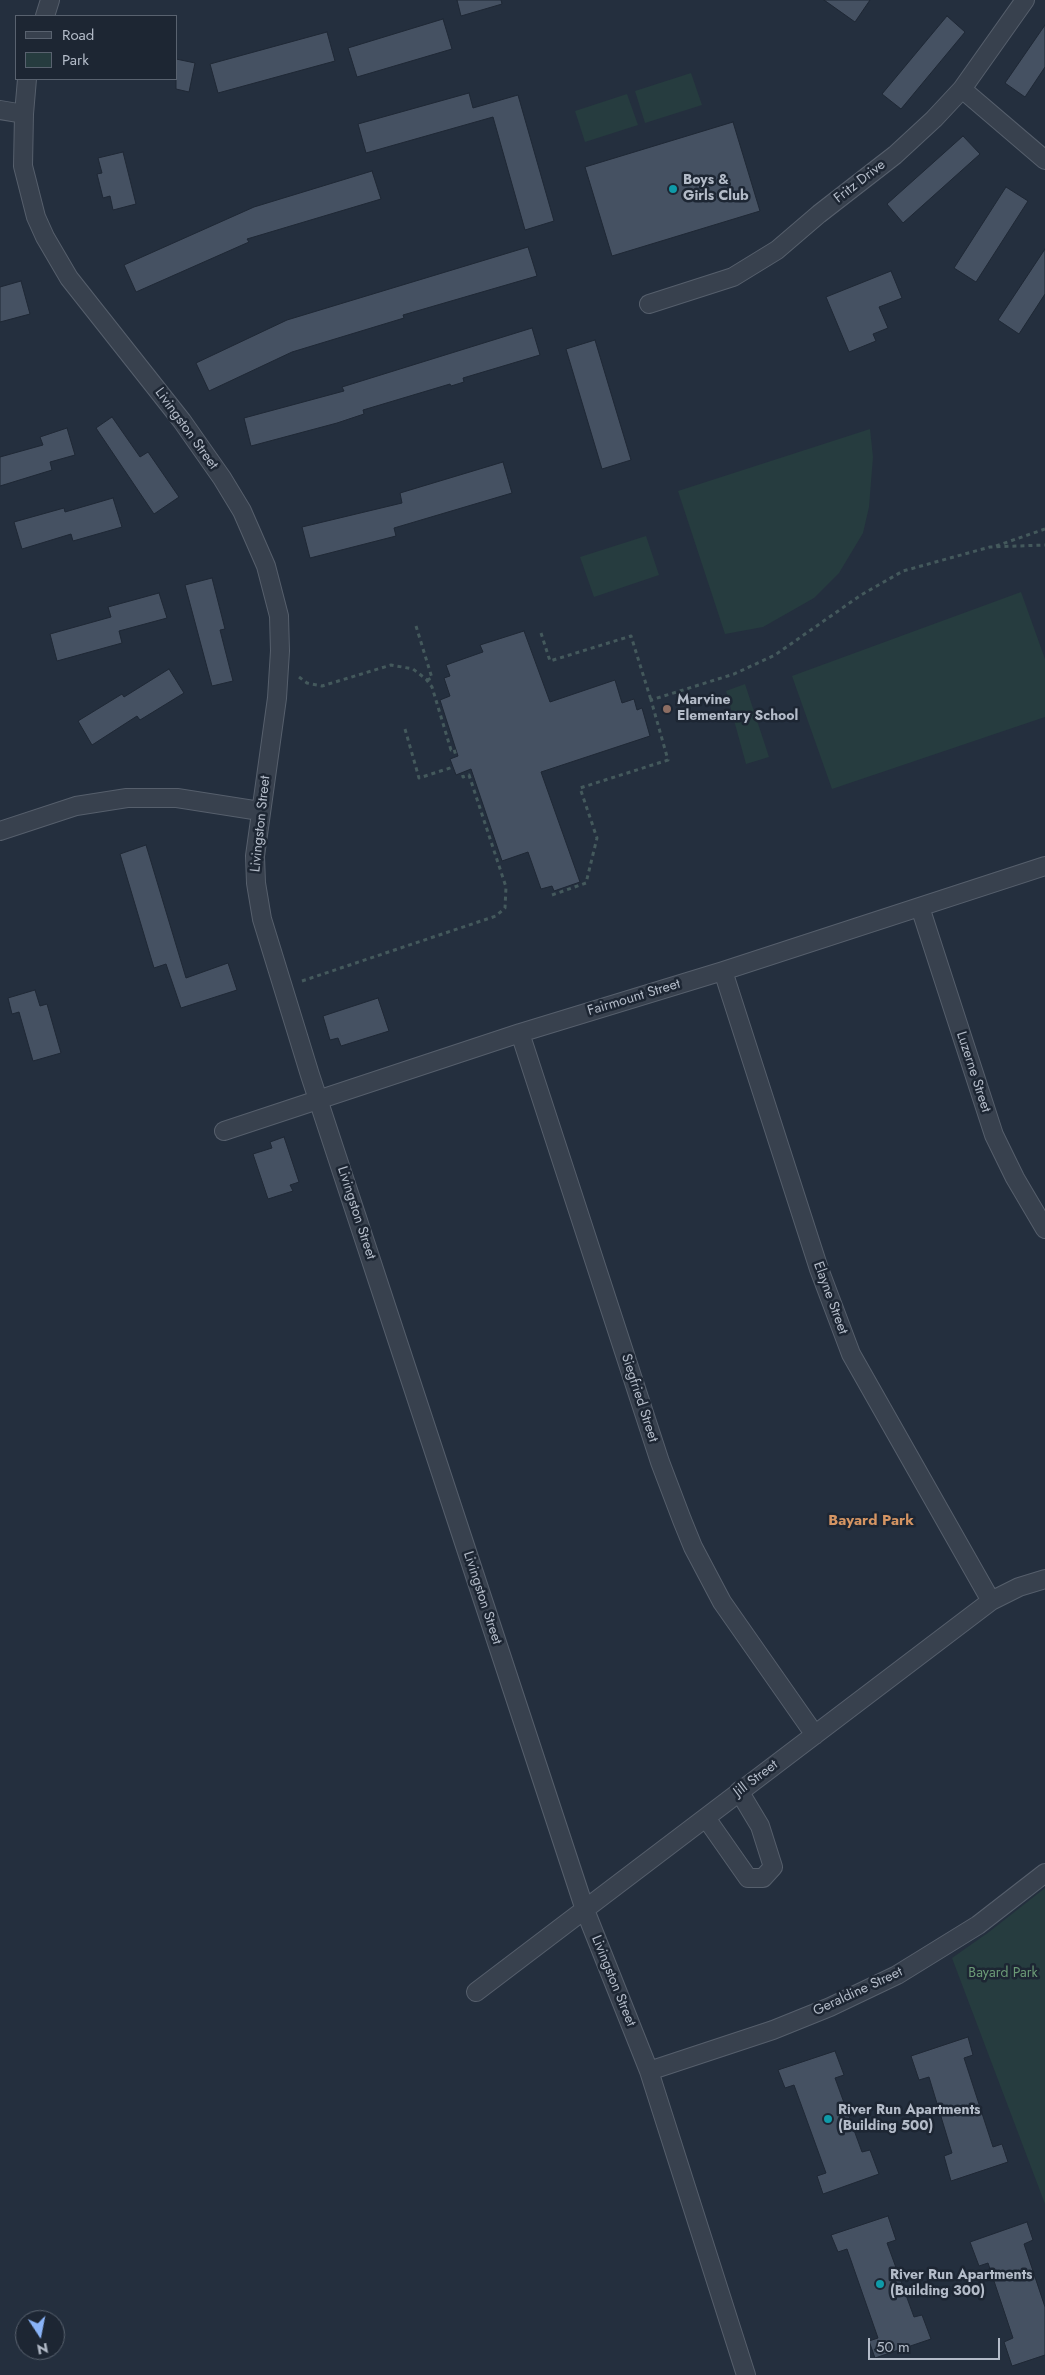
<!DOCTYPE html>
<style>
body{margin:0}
#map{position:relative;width:1045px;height:2375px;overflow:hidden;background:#242f3e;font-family:Jost,sans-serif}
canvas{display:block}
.legend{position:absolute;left:15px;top:15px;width:162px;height:65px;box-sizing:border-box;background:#1d2633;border:1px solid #59626f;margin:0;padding:6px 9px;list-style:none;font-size:15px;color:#b4bcc9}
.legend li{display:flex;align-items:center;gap:10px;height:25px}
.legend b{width:25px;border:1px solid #59626f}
.north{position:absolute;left:15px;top:2310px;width:50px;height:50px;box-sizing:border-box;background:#1d2633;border:1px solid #59626f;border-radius:50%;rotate:169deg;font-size:14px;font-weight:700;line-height:20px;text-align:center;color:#b4bcc9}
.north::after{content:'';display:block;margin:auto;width:18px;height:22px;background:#8ab4f8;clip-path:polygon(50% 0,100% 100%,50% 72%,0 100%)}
.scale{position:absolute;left:868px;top:2338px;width:132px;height:22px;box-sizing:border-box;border:2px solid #b4bcc9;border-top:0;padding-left:6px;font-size:15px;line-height:18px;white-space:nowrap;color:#b4bcc9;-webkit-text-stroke:4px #1d2633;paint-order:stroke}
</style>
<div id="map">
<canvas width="1045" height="2375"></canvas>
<ul class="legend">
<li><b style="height:6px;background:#38414e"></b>Road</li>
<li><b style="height:14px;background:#263c3f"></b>Park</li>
</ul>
<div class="north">N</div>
<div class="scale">50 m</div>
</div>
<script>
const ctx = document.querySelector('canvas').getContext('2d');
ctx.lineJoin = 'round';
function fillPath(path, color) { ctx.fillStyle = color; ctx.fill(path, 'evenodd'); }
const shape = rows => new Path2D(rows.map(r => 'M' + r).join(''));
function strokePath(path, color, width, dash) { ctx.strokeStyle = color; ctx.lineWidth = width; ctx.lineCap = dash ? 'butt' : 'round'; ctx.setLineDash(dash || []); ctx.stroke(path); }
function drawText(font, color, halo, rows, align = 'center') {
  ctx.font = font + ' Jost,sans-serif'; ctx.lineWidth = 5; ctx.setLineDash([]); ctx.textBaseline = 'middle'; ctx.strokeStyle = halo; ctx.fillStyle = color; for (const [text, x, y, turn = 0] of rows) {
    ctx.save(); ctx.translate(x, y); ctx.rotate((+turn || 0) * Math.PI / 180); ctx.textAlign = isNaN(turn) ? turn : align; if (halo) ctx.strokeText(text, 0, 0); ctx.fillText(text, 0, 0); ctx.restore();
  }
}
fillPath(shape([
 [691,73,702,105,645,123,635,91],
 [627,94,638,125,585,142,575,111],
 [870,429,873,457,869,507,863,533,839,573,814,598,763,627,725,634,678,491],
 [646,536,659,575,594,597,580,557],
 [1021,592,1045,659,1045,717,832,789,792,676],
 [745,684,769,757,746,764,726,691],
 [1045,1888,1045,2204,952,1958,989,1932]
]), '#263c3f');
const building = shape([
 [457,0,501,0,502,4,461,16,457,0],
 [824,0,870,0,855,22,824,0],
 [947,16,965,32,901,109,882,94,947,16],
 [443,19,452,49,357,77,348,48,443,19],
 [1045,25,1045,67,1025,97,1005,83,1045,25],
 [327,32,335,61,218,93,210,64,327,32],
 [176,59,195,63,189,92,176,89,176,59],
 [469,93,473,108,518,95,554,221,525,230,493,117,366,153,358,124,469,93],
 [733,122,760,211,612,256,585,167,733,122],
 [963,136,980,154,903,223,887,204,963,136],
 [123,152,136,204,113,210,110,196,103,198,97,174,102,173,98,158,123,152],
 [372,171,381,199,247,239,249,242,136,292,124,265,254,207,372,171],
 [1006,187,1028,201,976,282,954,268,1006,187],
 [528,247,537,276,403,315,404,318,292,352,209,391,196,363,287,320,528,247],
 [1045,249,1045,294,1019,334,998,320,1045,249],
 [891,271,902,298,879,307,888,328,873,334,876,341,849,352,826,297,891,271],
 [21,281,30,314,0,322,0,287,21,281],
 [532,328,540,355,463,378,464,382,451,386,450,384,363,410,364,414,337,423,251,446,244,418,344,391,342,387,532,328],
 [595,340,631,460,602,469,566,349,595,340],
 [112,417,140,457,148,452,179,497,154,514,96,428,112,417],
 [67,428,75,455,50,462,52,470,0,486,0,457,43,445,40,437,67,428],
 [503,462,512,493,394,528,396,536,310,558,302,527,402,503,400,493,503,462],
 [113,498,122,527,73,541,71,534,22,549,14,522,64,508,65,512,113,498],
 [212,578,225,629,220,630,233,681,212,686,185,585,212,578],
 [159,593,167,618,119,631,122,643,57,661,50,634,111,617,108,607,159,593],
 [524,631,550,702,615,680,622,703,634,699,637,710,642,708,650,736,541,772,580,882,554,891,552,886,541,889,528,852,502,861,471,769,456,775,450,759,458,756,440,700,450,696,444,678,450,676,446,665,483,652,480,645,524,631],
 [169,669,184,693,140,720,137,716,92,745,78,721,122,694,124,697,169,669],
 [146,845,186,978,228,963,237,990,181,1008,166,964,154,968,120,854,146,845],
 [35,990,40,1006,47,1004,61,1053,33,1061,19,1012,12,1014,8,998,35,990],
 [378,998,389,1031,341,1046,338,1038,330,1040,323,1016,378,998],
 [284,1137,299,1182,290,1185,293,1191,268,1199,253,1154,272,1148,270,1142,284,1137],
 [968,2037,973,2055,964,2058,993,2147,1002,2144,1008,2162,951,2181,944,2156,952,2153,929,2077,919,2080,911,2056,968,2037],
 [835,2051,844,2075,835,2078,862,2152,870,2150,879,2174,823,2194,817,2176,826,2173,794,2085,785,2088,778,2070,835,2051],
 [888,2216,896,2240,887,2243,914,2317,922,2315,931,2339,875,2358,869,2341,878,2338,847,2249,838,2252,831,2235,888,2216],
 [1027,2222,1033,2240,1024,2244,1045,2307,1045,2355,1012,2366,1004,2342,1013,2338,988,2263,979,2266,970,2242,1027,2222]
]);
fillPath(building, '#455162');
strokePath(building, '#1f2835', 1);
const minor = shape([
 [45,16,50,0],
 [27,79,24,114,23,166,36,217,45,237,69,278,182,421,222,478,242,511,266,566,279,616,280,651,277,698,255,856,256,883,262,919,310,1075,585,1910,649,2071,746,2375],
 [962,89,1045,160],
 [0,110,24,114],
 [649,304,733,277,777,250,819,214,895,155,934,119,962,89,1025,0],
 [0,831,76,806,127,798,177,798,260,811],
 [920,907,994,1135,1015,1178,1045,1229],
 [723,971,819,1269,851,1354,991,1601],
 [520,1033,660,1462,682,1520,693,1547,722,1602,815,1735],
 [224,1131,520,1033,723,971,1045,866],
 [706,1818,748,1878,763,1878,773,1867,760,1826,739,1791],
 [476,1992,991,1601,1019,1587,1045,1579],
 [649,2071,773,2030,830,2007,897,1975,978,1925,1045,1873]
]);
strokePath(minor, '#565f6c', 20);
strokePath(shape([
 [996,546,1045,529],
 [416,626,432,678,427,680],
 [541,633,550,661,631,636,651,700],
 [299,677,307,683,322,686,391,665,413,669,426,679,432,687,451,750,454,749,456,756],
 [405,729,419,778,453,767],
 [552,895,586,883,597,838,580,788,668,760,651,700,734,674,775,655,861,595,903,571,990,547,1045,545],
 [302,981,496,916,505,908,506,887,469,775,463,777,462,772]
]), '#44595c', 3, [4, 4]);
strokePath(minor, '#38414e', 18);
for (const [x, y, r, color] of [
 [673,189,5,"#0f9aa8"],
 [667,709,5,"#8d6e63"],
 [828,2119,5,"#0f9aa8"],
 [880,2284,5,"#0f9aa8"]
]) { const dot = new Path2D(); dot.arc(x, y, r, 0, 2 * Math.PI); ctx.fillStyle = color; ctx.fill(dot); strokePath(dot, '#1d2633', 2); }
drawText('bold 14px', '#b4bcc9', '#1d2633', [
 ["Boys &",683,181],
 ["Girls Club",683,197],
 ["Marvine",677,701],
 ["Elementary School",677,717],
 ["River Run Apartments",838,2111],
 ["(Building 500)",838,2127],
 ["River Run Apartments",890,2276],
 ["(Building 300)",890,2292]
], 'left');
drawText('14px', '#b4bcc9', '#1d2633', [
 ["Fritz Drive",860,182,-38],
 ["Livingston Street",186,429,54],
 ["Livingston Street",261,824,-84],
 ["Fairmount Street",634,998,-17],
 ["Luzerne Street",973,1072,72],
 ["Livingston Street",356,1213,72],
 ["Elayne Street",830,1298,70],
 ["Siegfried Street",639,1398,72],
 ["Livingston Street",482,1598,72],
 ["Jill Street",756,1779,-37],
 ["Livingston Street",613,1981,68],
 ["Geraldine Street",858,1992,-25]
]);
drawText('14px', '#6b9a76', '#1d2633', [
 ["Bayard Park",1003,1974]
]);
drawText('bold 15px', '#d59563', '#1d2633', [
 ["Bayard Park",871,1521]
]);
</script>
